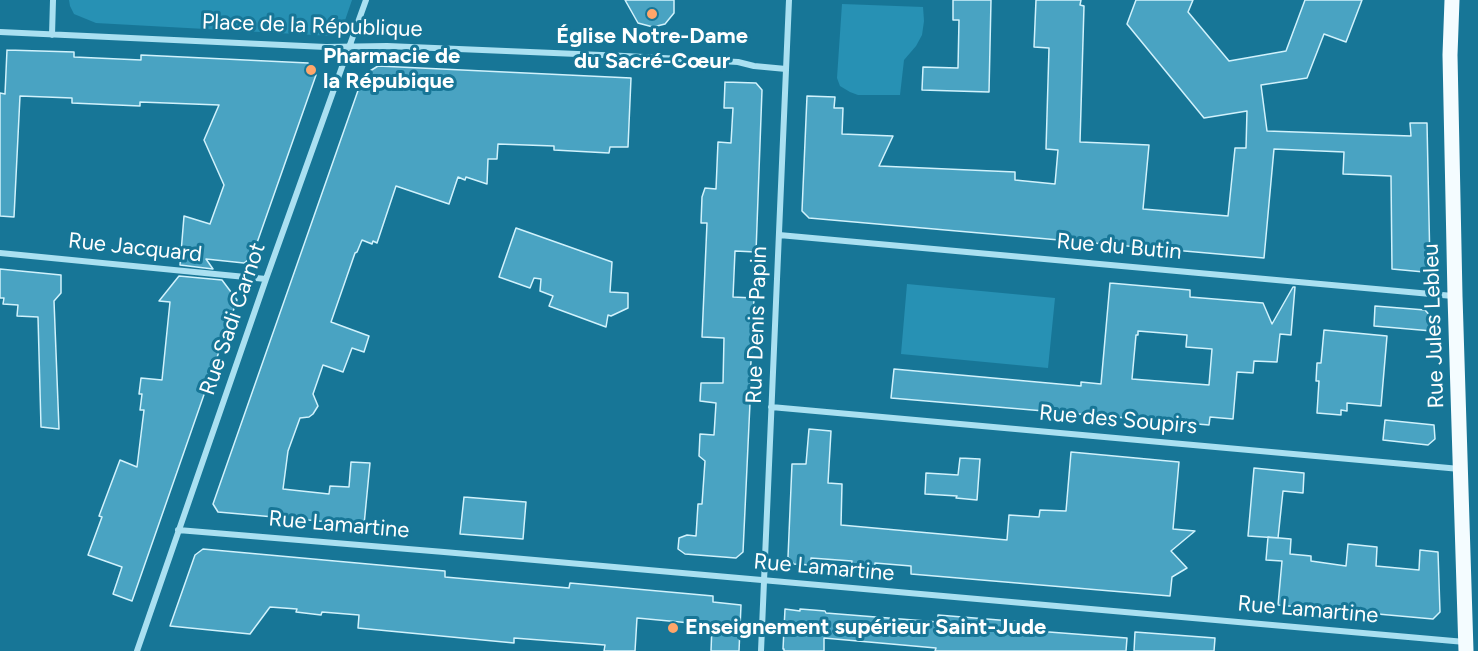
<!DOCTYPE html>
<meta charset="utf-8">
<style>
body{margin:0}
canvas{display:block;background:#177697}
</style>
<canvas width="1478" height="651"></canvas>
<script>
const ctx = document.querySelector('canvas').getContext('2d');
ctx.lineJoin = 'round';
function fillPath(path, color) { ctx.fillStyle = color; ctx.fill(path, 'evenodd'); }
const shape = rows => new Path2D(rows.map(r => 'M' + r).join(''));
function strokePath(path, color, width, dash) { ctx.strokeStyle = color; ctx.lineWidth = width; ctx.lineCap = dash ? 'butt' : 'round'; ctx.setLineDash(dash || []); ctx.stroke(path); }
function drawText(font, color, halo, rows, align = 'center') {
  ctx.font = font + ' Figtree,sans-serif'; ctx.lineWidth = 6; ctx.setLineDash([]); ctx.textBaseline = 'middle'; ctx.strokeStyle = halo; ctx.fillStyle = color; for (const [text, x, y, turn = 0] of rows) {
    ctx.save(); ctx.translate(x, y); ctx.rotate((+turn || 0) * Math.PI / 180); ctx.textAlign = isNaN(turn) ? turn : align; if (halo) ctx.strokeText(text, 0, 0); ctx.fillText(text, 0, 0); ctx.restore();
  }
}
fillPath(shape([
 [69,0,352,0,342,29,333,36,96,23,74,14,70,6],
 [842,4,923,7,924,21,922,35,916,46,904,60,900,95,858,95,850,92,840,86,837,78],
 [907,284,1055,298,1048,368,901,354]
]), '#2791b4');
const building = shape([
 [625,0,674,0,674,13,665,24,653,27,638,23,625,0],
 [953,0,991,0,989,92,922,90,923,67,958,68,959,20,953,20,953,0],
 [1036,0,1081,0,1080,5,1084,6,1080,142,1149,145,1143,209,1228,216,1235,148,1246,148,1247,111,1204,118,1127,24,1136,0,1193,0,1188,12,1229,61,1286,51,1305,0,1362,0,1346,42,1324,34,1307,78,1261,85,1267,131,1411,136,1410,123,1427,123,1430,266,1424,272,1392,269,1391,176,1343,174,1344,152,1274,149,1264,258,809,218,802,211,807,96,835,97,834,108,843,108,842,134,893,136,879,166,1015,172,1015,180,1055,184,1058,150,1046,149,1049,48,1034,47,1036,0],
 [7,50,74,52,74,57,141,60,141,55,308,63,316,75,252,257,244,263,206,259,213,269,180,265,184,216,210,224,224,185,204,140,219,105,140,102,140,106,72,103,72,98,20,96,14,217,0,216,0,93,5,94,7,50],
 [378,66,631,78,628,147,610,147,609,153,554,150,554,146,498,144,497,159,488,159,487,184,466,177,465,180,458,177,449,204,396,186,377,243,373,241,372,244,362,240,357,252,355,253,331,322,369,336,364,352,352,348,343,372,323,365,313,394,318,406,313,414,309,417,300,418,288,451,283,489,329,494,330,486,349,487,351,462,370,463,364,525,218,512,213,504,361,82,365,74,378,66],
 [725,82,756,83,762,90,756,252,735,251,733,297,754,298,749,403,750,403,743,552,736,558,685,554,678,549,679,538,687,535,696,536,698,504,702,504,705,461,699,456,700,434,714,435,716,403,700,401,701,383,723,383,724,338,702,337,707,223,701,223,702,197,705,188,716,189,718,142,731,143,733,108,724,108,725,82],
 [516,228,612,262,610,292,628,293,628,308,611,316,608,315,606,327,549,306,553,296,540,291,541,279,534,278,530,288,499,277,516,228],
 [0,269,61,275,61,293,54,301,59,429,41,427,38,317,17,316,18,305,3,304,4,298,0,298,0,269],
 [179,276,222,280,237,300,132,601,113,594,122,567,88,555,102,517,99,516,120,460,137,467,144,410,140,410,142,394,139,394,141,378,162,380,170,302,159,301,179,276],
 [1110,283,1190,290,1190,297,1263,303,1272,324,1293,287,1295,287,1291,335,1280,334,1277,362,1254,361,1253,373,1237,372,1233,419,1210,417,1209,425,891,398,894,369,1081,386,1081,382,1101,384,1110,283],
 [1138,331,1187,335,1186,347,1212,349,1209,385,1132,379,1136,335,1138,335,1138,331],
 [1375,306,1425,310,1432,318,1432,331,1374,326,1375,306],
 [1324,330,1387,336,1381,406,1347,403,1347,411,1341,410,1341,415,1317,413,1319,381,1316,381,1317,363,1321,363,1324,330],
 [1385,420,1434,425,1435,439,1428,445,1383,440,1385,420],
 [809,429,831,431,828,483,842,484,841,525,974,537,1007,540,1009,515,1039,517,1040,510,1066,511,1071,452,1179,462,1173,529,1195,531,1171,551,1187,568,1172,577,1170,596,911,574,911,566,875,563,874,571,851,569,852,561,811,558,811,565,794,564,788,557,792,464,806,464,809,429],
 [960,458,980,459,977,500,956,498,957,496,925,494,926,473,958,475,960,458],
 [1254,468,1304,473,1303,493,1283,491,1278,538,1248,536,1254,468],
 [464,497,526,502,523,539,460,534,464,497],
 [1268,537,1291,539,1290,554,1311,556,1311,561,1346,566,1348,544,1377,547,1376,566,1419,570,1420,550,1438,552,1440,612,1433,619,1278,605,1282,561,1266,560,1268,537],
 [203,549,445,571,445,577,569,588,570,583,713,596,713,602,741,605,739,651,711,651,712,625,637,618,635,651,604,651,605,645,514,638,514,643,358,628,359,615,322,612,321,615,296,612,297,609,270,607,250,634,170,626,195,555,203,549],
 [785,609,800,611,800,609,813,610,825,611,826,613,938,622,938,615,1023,622,1023,630,1127,638,1126,651,935,651,936,648,824,638,824,651,784,651,784,649,783,649,785,609],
 [1135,632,1215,638,1214,651,1134,651,1135,632]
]);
fillPath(building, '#49a3c2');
strokePath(building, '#d1f2fc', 1.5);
strokePath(shape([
 [0,32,326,47,387,46,625,56,738,62,754,66,786,69],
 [52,35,53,0],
 [779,235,1453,296],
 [0,253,266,279],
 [771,407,1460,469],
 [178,530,444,552,1465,642],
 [137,651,266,279,366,0],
 [761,651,789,0]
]), '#aae0f1', 6);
strokePath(shape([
 [1452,0,1450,55,1455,296,1466,651]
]), '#f4fcff', 15);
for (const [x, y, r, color] of [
 [652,14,6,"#ffa66a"],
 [311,70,6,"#ffa66a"],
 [673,628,6,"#ffa66a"]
]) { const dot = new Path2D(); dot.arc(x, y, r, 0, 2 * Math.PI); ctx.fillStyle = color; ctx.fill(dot); strokePath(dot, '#177697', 2); }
drawText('22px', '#fff', '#177697', [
 ["Place de la République",312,26,2],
 ["Rue du Butin",1119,247,5],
 ["Rue Jacquard",135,248,6],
 ["Rue Sadi Carnot",233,319,-71],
 ["Rue Denis Papin",757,325,-88],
 ["Rue Jules Lebleu",1434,326,-92],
 ["Rue des Soupirs",1118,420,5],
 ["Rue Lamartine",339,525,5],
 ["Rue Lamartine",824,568,5],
 ["Rue Lamartine",1308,610,5]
]);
drawText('bold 22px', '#fff', '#177697', [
 ["Église Notre-Dame",652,37,"center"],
 ["du Sacré-Cœur",652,62,"center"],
 ["Pharmacie de",323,57],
 ["la Répubique",323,82],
 ["Enseignement supérieur Saint-Jude",685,628]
], 'left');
</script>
